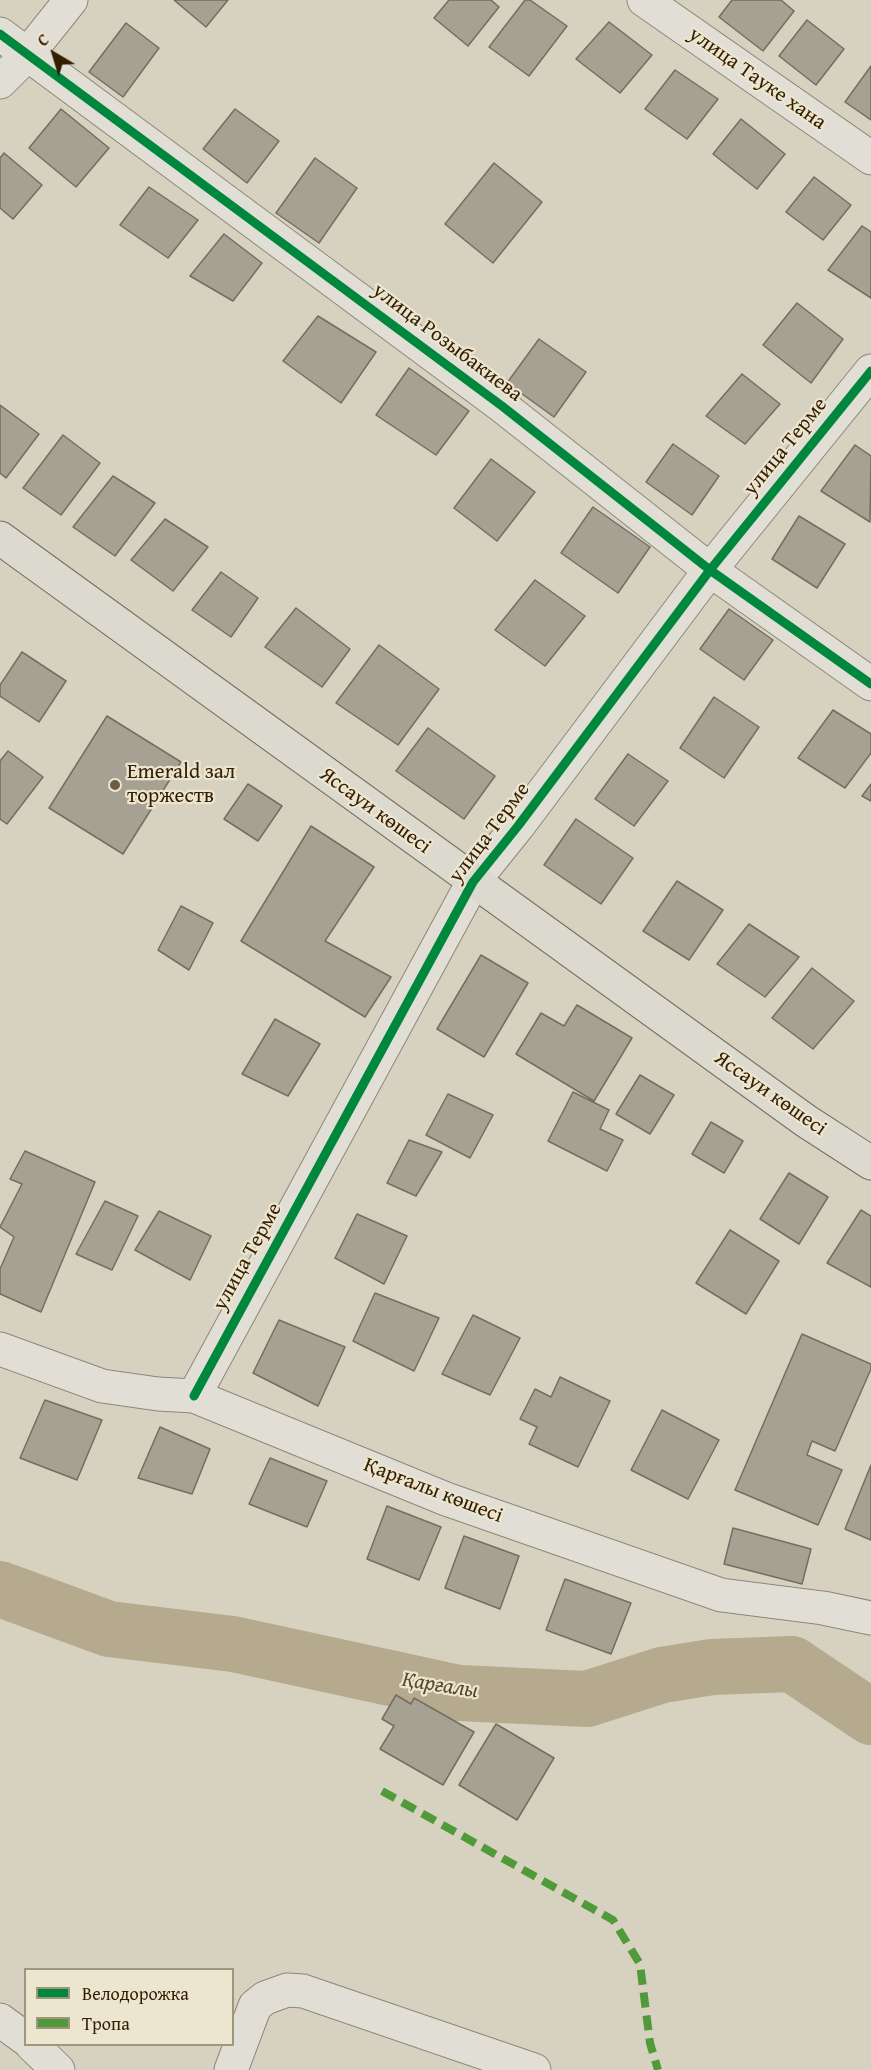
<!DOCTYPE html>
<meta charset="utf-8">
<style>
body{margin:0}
#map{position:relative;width:871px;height:2070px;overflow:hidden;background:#d7d2c0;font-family:"Gentium Book Plus",serif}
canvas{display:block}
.legend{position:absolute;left:24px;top:1968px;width:210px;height:78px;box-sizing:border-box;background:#ece5d0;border:2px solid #a2957e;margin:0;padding:8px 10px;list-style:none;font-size:18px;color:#341e02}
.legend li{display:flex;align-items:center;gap:12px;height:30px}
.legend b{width:30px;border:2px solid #a2957e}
.north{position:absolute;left:24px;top:24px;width:60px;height:60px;-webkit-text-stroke:4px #ece5d0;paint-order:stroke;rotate:322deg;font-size:16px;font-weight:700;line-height:24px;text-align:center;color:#341e02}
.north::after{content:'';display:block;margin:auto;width:21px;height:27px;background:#341e02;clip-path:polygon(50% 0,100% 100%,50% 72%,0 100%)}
</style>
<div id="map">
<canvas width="871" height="2070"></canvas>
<ul class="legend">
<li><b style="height:8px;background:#00873e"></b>Велодорожка</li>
<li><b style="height:8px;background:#519a39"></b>Тропа</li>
</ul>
<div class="north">С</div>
</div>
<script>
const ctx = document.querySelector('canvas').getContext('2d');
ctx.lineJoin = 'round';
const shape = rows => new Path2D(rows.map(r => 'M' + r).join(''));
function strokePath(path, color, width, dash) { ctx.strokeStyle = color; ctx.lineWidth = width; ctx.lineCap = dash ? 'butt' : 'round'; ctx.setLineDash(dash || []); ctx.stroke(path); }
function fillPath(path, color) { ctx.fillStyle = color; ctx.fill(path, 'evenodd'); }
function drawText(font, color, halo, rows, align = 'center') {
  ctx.font = font + ' "Gentium Book Plus",serif'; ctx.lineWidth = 4.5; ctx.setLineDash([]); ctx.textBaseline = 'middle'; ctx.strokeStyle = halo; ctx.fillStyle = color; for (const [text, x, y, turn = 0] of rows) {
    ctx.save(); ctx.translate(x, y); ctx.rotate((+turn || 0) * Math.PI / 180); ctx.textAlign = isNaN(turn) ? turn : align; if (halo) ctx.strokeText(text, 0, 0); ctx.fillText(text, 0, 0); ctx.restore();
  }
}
strokePath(shape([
 [0,1589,109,1629,233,1644,459,1693,587,1699,662,1675,712,1667,792,1664,871,1717]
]), '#b5a98e', 56);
const building = shape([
 [174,0,228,0,206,27,174,0],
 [449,0,491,0,499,7,468,46,434,18,449,0],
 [525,0,530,0,567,26,529,76,489,47,525,0],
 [732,0,781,0,794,11,763,51,719,17,732,0],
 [807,20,844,49,816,85,779,56,807,20],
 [609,22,652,55,620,93,576,59,609,22],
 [126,23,159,48,123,97,89,72,126,23],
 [871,66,871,120,845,102,871,66],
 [675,70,718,99,687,139,645,109,675,70],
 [61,109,109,148,76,187,29,148,61,109],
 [235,109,279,141,247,183,203,149,235,109],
 [741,119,785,154,757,189,713,154,741,119],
 [4,153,42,185,13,219,0,208,0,158,4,153],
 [315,158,357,188,319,243,276,213,315,158],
 [494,163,542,202,493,263,445,224,494,163],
 [814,177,851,205,823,240,786,212,814,177],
 [149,187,198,220,168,258,120,225,149,187],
 [862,226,871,232,871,298,828,270,862,226],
 [224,234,262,263,233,301,190,276,224,234],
 [797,303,843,339,811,383,763,345,797,303],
 [318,316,376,352,341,403,283,361,318,316],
 [539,339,586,372,554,417,507,383,539,339],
 [409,368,469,411,436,455,376,415,409,368],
 [742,374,780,404,745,444,706,416,742,374],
 [0,405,39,434,6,478,0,473,0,405],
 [63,435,100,463,61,515,23,488,63,435],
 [673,444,719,476,692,515,646,482,673,444],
 [855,445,871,456,870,522,821,491,855,445],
 [491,459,535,492,497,541,454,508,491,459],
 [113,476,155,503,115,556,73,527,113,476],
 [593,507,650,547,618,593,561,553,593,507],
 [799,516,845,544,817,588,772,559,799,516],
 [165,519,208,547,173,591,131,560,165,519],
 [221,572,258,598,231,637,192,610,221,572],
 [535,580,585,616,545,666,495,630,535,580],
 [296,608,350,649,322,687,265,647,296,608],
 [729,609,773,640,744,680,700,649,729,609],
 [379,645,439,689,398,745,336,703,379,645],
 [22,652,66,681,39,722,0,696,0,685,22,652],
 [714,697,759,727,724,778,680,748,714,697],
 [833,710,871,734,871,753,845,788,798,758,833,710],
 [107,716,181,762,123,854,49,808,107,716],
 [428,728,495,776,464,819,396,771,428,728],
 [8,751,43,777,7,824,0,819,0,761,8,751],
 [628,754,668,781,634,826,595,799,628,754],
 [248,784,282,806,258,841,224,819,248,784],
 [871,784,871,801,862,796,871,784],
 [576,819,633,858,601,904,544,865,576,819],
 [311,826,374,867,325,941,391,977,365,1017,241,941,311,826],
 [677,881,723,910,689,960,643,931,677,881],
 [181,906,213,923,189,970,158,950,181,906],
 [749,924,799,957,765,997,717,964,749,924],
 [481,955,528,983,484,1057,437,1029,481,955],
 [812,968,854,1001,813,1049,772,1018,812,968],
 [577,1005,632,1038,594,1101,516,1054,541,1013,564,1026,577,1005],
 [275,1019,320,1044,288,1096,242,1074,275,1019],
 [640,1075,674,1095,650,1134,616,1114,640,1075],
 [573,1092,609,1110,600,1129,623,1140,607,1171,548,1141,573,1092],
 [448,1094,493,1115,470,1158,426,1135,448,1094],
 [711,1122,743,1141,724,1173,692,1154,711,1122],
 [409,1140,442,1152,416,1196,387,1183,409,1140],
 [25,1151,95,1182,41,1312,0,1294,0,1269,14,1237,0,1227,22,1184,10,1179,25,1151],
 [789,1173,828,1197,799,1244,760,1219,789,1173],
 [105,1201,138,1216,112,1270,76,1254,105,1201],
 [861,1210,871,1216,871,1287,827,1263,861,1210],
 [159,1211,211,1236,190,1280,135,1250,159,1211],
 [357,1214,407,1236,384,1284,335,1258,357,1214],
 [730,1230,779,1261,746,1314,696,1283,730,1230],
 [375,1293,439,1318,414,1371,353,1341,375,1293],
 [473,1315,520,1338,490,1395,442,1374,473,1315],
 [279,1320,345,1347,318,1406,253,1373,279,1320],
 [802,1334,871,1364,871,1369,835,1451,812,1441,807,1455,842,1470,818,1525,735,1490,802,1334],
 [560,1377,610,1401,578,1467,529,1444,537,1427,520,1419,535,1389,551,1397,560,1377],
 [45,1400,102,1420,77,1480,20,1458,45,1400],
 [662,1410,719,1440,688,1499,631,1470,662,1410],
 [160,1427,210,1449,192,1494,138,1478,160,1427],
 [270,1458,327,1481,307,1527,249,1504,270,1458],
 [871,1465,871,1540,845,1529,871,1465],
 [387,1506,441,1527,419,1580,367,1559,387,1506],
 [733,1528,811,1549,802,1584,724,1564,733,1528],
 [464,1536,519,1556,500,1609,445,1588,464,1536],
 [565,1579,631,1603,611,1654,546,1630,565,1579],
 [396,1695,411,1704,414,1698,474,1732,443,1785,380,1749,394,1726,382,1719,396,1695],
 [496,1724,554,1758,517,1820,459,1785,496,1724]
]);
fillPath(building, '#a7a193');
strokePath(building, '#756e60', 1.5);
const minor = shape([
 [644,0,871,158],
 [0,34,502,406,710,570,871,684],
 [0,82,27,55,71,0],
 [0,1349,102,1386,158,1394,194,1396,446,1499,721,1595,823,1608,871,1618],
 [194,1396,473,882,518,826,710,570,871,371],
 [0,2020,26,2039],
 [31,2044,58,2070],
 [231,2070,255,2006,265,1998,287,1990,303,1991,534,2070]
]);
const major = shape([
 [0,538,806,1121,871,1163]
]);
strokePath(minor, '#8c8779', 35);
strokePath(major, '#756e60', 35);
strokePath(minor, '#e1ded5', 33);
strokePath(major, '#dcd9ce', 33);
strokePath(shape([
 [382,1791,613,1920,640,1964,650,2043,658,2070]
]), '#519a39', 8, [15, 8]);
strokePath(shape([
 [0,34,502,406,710,570,871,684],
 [194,1396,473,882,518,826,710,570,871,371]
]), '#00873e', 9);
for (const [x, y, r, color] of [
 [115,785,6,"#6d5d44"]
]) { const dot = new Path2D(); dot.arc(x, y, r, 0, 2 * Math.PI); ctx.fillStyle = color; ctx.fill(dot); strokePath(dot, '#ece5d0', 2); }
drawText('21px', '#341e02', '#ece5d0', [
 ["улица Тауке хана",757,79,35],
 ["улица Розыбакиева",447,343,37],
 ["улица Терме",786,447,-51],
 ["Яссауи көшесі",375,811,36],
 ["улица Терме",490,833,-53],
 ["Яссауи көшесі",770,1094,35],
 ["улица Терме",248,1257,-61],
 ["Қарғалы көшесі",433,1491,21]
]);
drawText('21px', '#341e02', '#ece5d0', [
 ["Emerald зал",127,773],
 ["торжеств",127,797]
], 'left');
drawText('italic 22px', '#5c492c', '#ece5d0', [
 ["Қарғалы",440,1686,9]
]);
</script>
